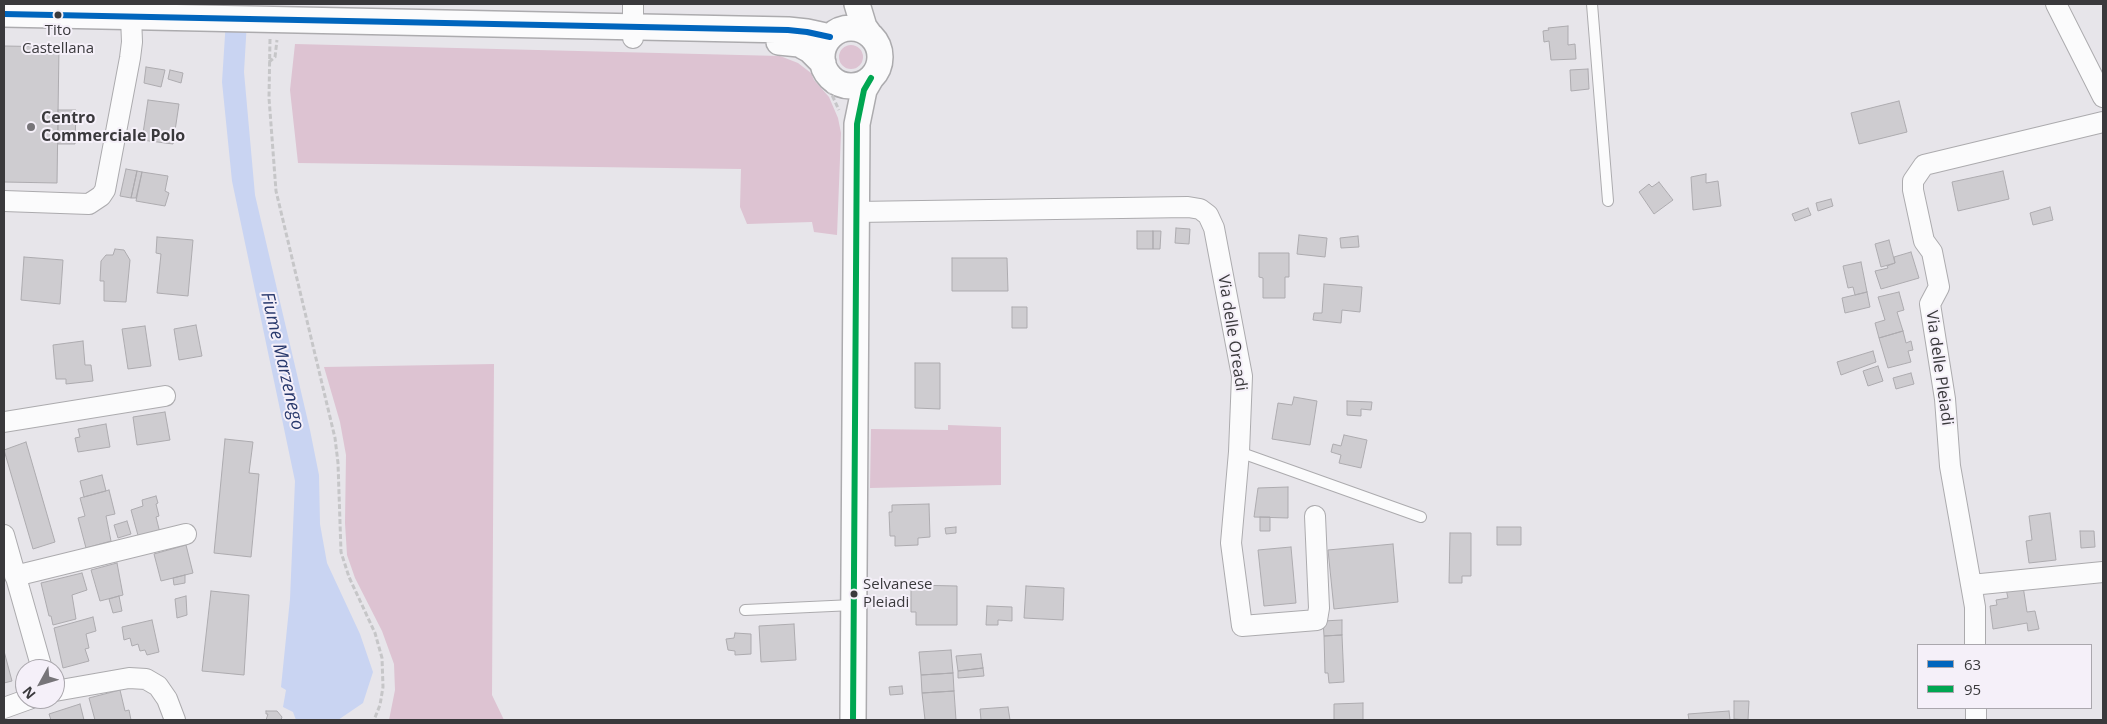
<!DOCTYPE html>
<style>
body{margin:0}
#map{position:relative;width:2107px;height:724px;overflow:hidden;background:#e7e5ea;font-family:"Open Sans",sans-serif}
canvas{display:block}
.frame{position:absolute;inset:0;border:5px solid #3a393c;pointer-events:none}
.legend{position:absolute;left:1917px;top:644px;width:175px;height:65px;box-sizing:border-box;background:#f5f0f9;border:1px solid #aaa7ad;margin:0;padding:6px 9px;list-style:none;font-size:15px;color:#3a393c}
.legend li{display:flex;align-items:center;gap:10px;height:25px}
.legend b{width:25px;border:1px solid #aaa7ad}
.north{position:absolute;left:15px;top:659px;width:50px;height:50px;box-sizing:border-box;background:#f5f0f9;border:1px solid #aaa7ad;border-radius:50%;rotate:231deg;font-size:14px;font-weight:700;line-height:20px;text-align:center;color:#3a393c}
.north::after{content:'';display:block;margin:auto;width:18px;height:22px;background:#777579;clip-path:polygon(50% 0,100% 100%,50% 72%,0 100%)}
</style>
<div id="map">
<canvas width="2107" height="724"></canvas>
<div class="frame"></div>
<ul class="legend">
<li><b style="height:6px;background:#0065bd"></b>63</li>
<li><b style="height:6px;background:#00a651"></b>95</li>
</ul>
<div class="north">N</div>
</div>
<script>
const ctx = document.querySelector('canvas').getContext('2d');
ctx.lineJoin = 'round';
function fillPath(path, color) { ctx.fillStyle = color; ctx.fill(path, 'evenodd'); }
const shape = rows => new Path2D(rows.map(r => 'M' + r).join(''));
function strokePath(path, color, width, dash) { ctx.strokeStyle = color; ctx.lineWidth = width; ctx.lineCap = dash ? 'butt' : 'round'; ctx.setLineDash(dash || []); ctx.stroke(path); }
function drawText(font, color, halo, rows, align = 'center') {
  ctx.font = font + ' "Open Sans",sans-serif'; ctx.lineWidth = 4; ctx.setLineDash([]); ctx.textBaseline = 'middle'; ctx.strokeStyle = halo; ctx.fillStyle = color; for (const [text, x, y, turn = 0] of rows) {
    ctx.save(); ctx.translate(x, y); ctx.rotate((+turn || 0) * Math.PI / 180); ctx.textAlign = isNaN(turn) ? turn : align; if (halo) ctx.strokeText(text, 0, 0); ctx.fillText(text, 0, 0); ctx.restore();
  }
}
fillPath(shape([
 [295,44,780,56,798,63,811,73,814,80,829,97,838,118,841,133,837,235,814,232,812,222,747,224,740,207,741,169,298,163,290,90],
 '839 57a12 12 0 1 1 24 0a12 12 0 1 1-24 0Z',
 [494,364,492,695,504,720,389,720,395,690,394,664,382,631,355,578,347,555,345,523,346,455,340,422,324,367],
 [948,425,1001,427,1001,485,870,488,871,429,948,430]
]), '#ddc3d2');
fillPath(shape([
 [227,4,248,4,244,72,255,195,310,430,319,475,320,524,327,563,360,634,373,672,363,703,338,720,296,720,293,712,283,707,286,690,281,687,290,599,295,481,232,181,222,82]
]), '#c9d4f2');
const building = shape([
 [1568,26,1568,45,1575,44,1576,59,1551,60,1549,41,1544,42,1543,31,1549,30,1548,28,1568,26],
 [4,46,59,47,57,183,4,182,4,46],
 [146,67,165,70,161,87,144,83,146,67],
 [1588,69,1589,89,1571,91,1570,70,1588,69],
 [170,70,183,73,181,83,168,79,170,70],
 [148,100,179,104,173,144,142,140,148,100],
 [1899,101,1907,132,1859,144,1851,113,1899,101],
 [58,110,76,110,75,144,58,144,58,110],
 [126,169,137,171,131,198,120,196,126,169],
 [137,171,142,172,136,198,131,198,137,171],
 [2003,171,2009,199,1958,211,1952,182,2003,171],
 [142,172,168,176,165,191,169,193,165,206,136,201,142,172],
 [1706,174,1706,183,1718,181,1721,206,1693,210,1691,177,1706,174],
 [1659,182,1673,200,1654,214,1639,192,1649,184,1652,187,1659,182],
 [1831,199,1833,206,1818,211,1816,203,1831,199],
 [2050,207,2053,220,2033,225,2030,213,2050,207],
 [1808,208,1811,215,1795,221,1792,214,1808,208],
 [1176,228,1190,229,1189,244,1175,243,1176,228],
 [1137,231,1153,231,1153,249,1137,249,1137,231],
 [1153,231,1161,231,1160,249,1153,249,1153,231],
 [1299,235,1327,238,1325,257,1297,254,1299,235],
 [1358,236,1359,247,1341,248,1340,238,1358,236],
 [157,237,193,240,188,296,157,293,161,254,156,253,157,237],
 [1889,240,1895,263,1881,267,1875,244,1889,240],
 [115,249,124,250,130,260,126,302,104,301,104,281,100,281,101,261,106,255,113,255,115,249],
 [1911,252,1919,278,1881,289,1875,271,1888,268,1887,266,1895,263,1894,257,1911,252],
 [1259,253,1289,253,1289,277,1285,277,1285,298,1263,298,1263,278,1259,277,1259,253],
 [24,257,63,260,60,304,21,300,24,257],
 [952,258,1007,258,1008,291,952,291,952,258],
 [1861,262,1867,292,1855,295,1853,287,1848,288,1843,266,1861,262],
 [1324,284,1362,287,1360,312,1342,310,1341,323,1313,320,1314,313,1322,313,1324,284],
 [1867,292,1870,307,1845,313,1842,298,1867,292],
 [1899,292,1904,310,1897,312,1903,331,1879,338,1875,323,1885,320,1878,297,1899,292],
 [1012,307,1027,307,1027,328,1012,328,1012,307],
 [196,325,202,356,179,360,174,329,196,325],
 [145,326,151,366,128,369,122,329,145,326],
 [1903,331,1906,343,1911,341,1913,350,1908,351,1911,362,1888,368,1879,338,1903,331],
 [83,341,85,365,91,365,93,381,66,384,66,379,56,379,53,345,83,341],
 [1873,351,1876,362,1841,375,1837,362,1873,351],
 [915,363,940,363,940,409,915,408,915,363],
 [1878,366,1883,381,1868,386,1863,371,1878,366],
 [1911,373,1914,384,1896,389,1893,378,1911,373],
 [1294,397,1317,401,1310,445,1272,439,1278,403,1292,405,1294,397],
 [1347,401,1372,402,1371,410,1361,409,1361,416,1347,415,1347,401],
 [165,412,170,440,137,445,133,417,165,412],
 [106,424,110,447,78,452,75,438,80,437,78,429,106,424],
 [1344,435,1367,440,1361,468,1339,463,1341,455,1331,452,1333,444,1341,446,1344,435],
 [225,439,253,442,249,473,259,474,251,557,214,553,225,439],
 [26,442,55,542,33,549,4,450,26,442],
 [102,475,106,491,84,497,80,481,102,475],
 [1288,487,1288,518,1254,517,1258,488,1288,487],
 [109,490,115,514,106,516,111,541,86,548,78,518,85,516,80,498,109,490],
 [156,496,158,503,156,504,159,516,156,517,160,533,139,539,131,510,143,506,142,500,156,496],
 [929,504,930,537,918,538,918,545,895,546,895,536,890,536,889,512,892,512,892,505,929,504],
 [2050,513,2056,560,2029,563,2026,541,2032,540,2029,516,2050,513],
 [1260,517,1270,517,1270,531,1260,531,1260,517],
 [127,521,131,534,118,538,114,525,127,521],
 [956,527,956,533,946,534,945,528,956,527],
 [1497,527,1521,527,1521,545,1497,545,1497,527],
 [2080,531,2094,531,2095,547,2081,548,2080,531],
 [1450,533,1471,533,1471,576,1462,576,1462,583,1449,583,1450,533],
 [1393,544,1398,602,1334,609,1328,550,1393,544],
 [186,545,193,573,161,581,154,554,186,545],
 [1291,547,1296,603,1264,606,1258,550,1291,547],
 [117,563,123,595,100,601,91,570,117,563],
 [82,573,87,590,72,595,76,619,53,625,51,616,49,616,41,583,82,573],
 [185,575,185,583,174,585,173,578,185,575],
 [911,585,957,586,957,625,916,625,916,612,911,612,911,585],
 [1026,586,1064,588,1063,620,1024,618,1026,586],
 [2023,586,2027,612,2035,611,2039,629,2028,631,2027,623,1993,629,1990,606,1997,605,1996,600,2008,598,2006,589,2023,586],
 [211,591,249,595,244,675,202,671,211,591],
 [119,596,122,611,113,613,109,599,119,596],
 [186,596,187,615,177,618,175,599,186,596],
 [987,606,1012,607,1012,621,998,620,998,625,986,625,987,606],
 [93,617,96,631,86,634,89,648,85,649,89,661,63,668,54,628,93,617],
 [152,620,159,652,147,655,145,650,140,651,138,644,132,646,130,638,124,640,122,627,152,620],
 [1342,620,1342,635,1324,636,1323,621,1342,620],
 [794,624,796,660,761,662,759,626,794,624],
 [735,633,751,634,751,654,735,655,735,651,728,650,726,639,734,638,735,633],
 [1342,635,1344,682,1329,683,1328,673,1325,673,1324,636,1342,635],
 [951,650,953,673,921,675,919,652,951,650],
 [4,651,12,681,4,683,4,651],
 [981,654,983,668,958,671,956,656,981,654],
 [983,668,984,676,958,678,958,671,983,668],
 [953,673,954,691,922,693,921,675,953,673],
 [902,686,903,694,890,695,889,687,902,686],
 [120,690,125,711,129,710,131,720,95,720,89,698,120,690],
 [954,691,956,720,925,720,922,693,954,691],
 [1734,701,1749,701,1748,720,1734,719,1734,701],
 [1363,703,1363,720,1334,720,1334,704,1363,703],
 [80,704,84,720,51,720,49,714,80,704],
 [1008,707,1010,720,981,720,980,709,1008,707],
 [266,711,277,711,282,717,281,720,266,720,268,714,266,714,266,711],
 [1729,711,1730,720,1689,720,1688,714,1729,711]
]);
fillPath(building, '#ceccd0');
strokePath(building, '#adabaf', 1);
const service = shape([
 [1592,4,1608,201],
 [1239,452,1421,517],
 [745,610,853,605]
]);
const minor = shape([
 [2056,4,2103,97],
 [633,38,633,4],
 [4,201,89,204,101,196,105,190,130,58,132,42,131,17],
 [856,212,1188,207,1200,209,1208,215,1214,228,1242,376,1239,452,1231,543,1242,626,1317,620,1319,608,1315,516],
 [4,422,165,396],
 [4,535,42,669],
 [15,576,186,534],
 [1971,585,2103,572],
 [1975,645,1975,607,1950,466,1945,399,1930,304,1939,287,1932,252,1924,241,1913,190,1913,181,1924,165,2103,122],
 [55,691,129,678,146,679,158,686,167,699,175,720],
 [4,708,29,699],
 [1976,708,1976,720]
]);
const tertiary = shape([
 [857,4,864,27,869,34],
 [4,14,788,30,807,32,830,37],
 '822 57a29 29 0 1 1 58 0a29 29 0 1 1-58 0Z',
 [779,42,799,44,810,50,823,63],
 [853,720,857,124,864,90,871,78]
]);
strokePath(service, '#acabae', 12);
strokePath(minor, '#acabae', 22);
strokePath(tertiary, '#acabae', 28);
strokePath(shape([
 [270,39,269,98,276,191,335,438,338,463,341,552,349,577,375,633,382,658,383,687,380,705,374,720],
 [269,62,275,57,277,40],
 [823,84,832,95,839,110]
]), '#c6c6c8', 3, [5, 2.5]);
strokePath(service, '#fbfbfc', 10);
strokePath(minor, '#fbfbfc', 20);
strokePath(tertiary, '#fbfbfc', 25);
strokePath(shape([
 [4,14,788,30,807,32,830,37]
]), '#0065bd', 6);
strokePath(shape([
 [853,720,857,124,864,90,871,78]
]), '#00a651', 6);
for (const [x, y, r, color] of [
 [58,15,4.5,"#3a393c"],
 [31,127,5,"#777579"],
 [854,594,4.5,"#3a393c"]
]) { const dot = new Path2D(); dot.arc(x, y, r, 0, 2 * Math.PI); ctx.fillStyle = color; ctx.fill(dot); strokePath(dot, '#f5f0f9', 2); }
drawText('15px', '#3a393c', '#f5f0f9', [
 ["Tito",58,31],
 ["Castellana",58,49],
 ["Selvanese",863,585,"left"],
 ["Pleiadi",863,603,"left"]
]);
drawText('bold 16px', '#3a393c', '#f5f0f9', [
 ["Centro",41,118],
 ["Commerciale Polo",41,136]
], 'left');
drawText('16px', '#3a393c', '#f5f0f9', [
 ["Via delle Oreadi",1232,333,81],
 ["Via delle Pleiadi",1939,368,82]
]);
drawText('italic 18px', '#29396d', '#f5f0f9', [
 ["Fiume Marzenego",282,361,77]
]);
</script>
